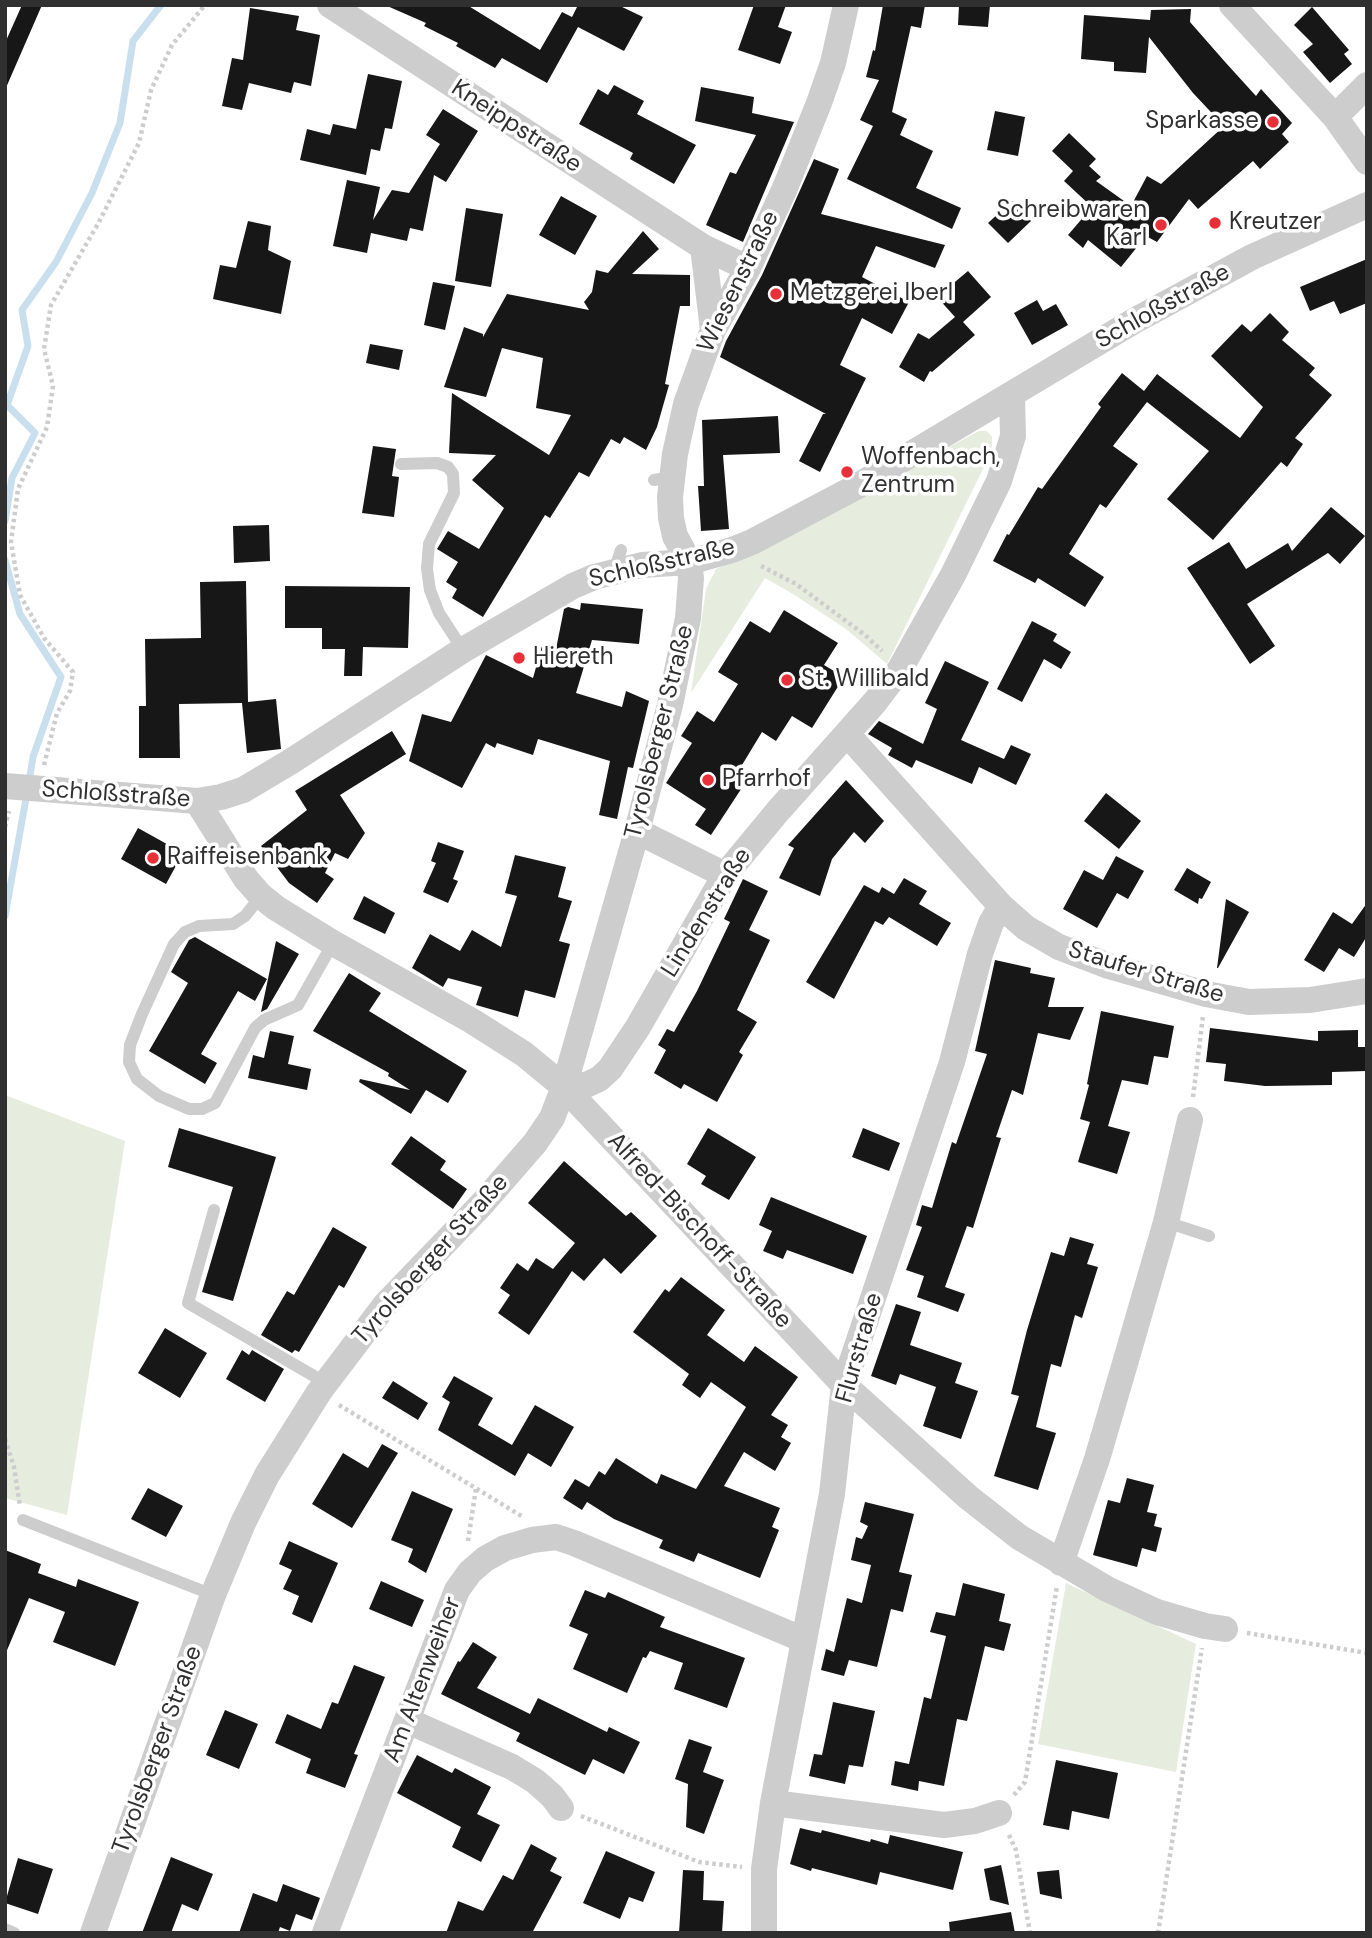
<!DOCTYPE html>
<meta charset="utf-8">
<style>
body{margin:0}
#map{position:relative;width:1372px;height:1938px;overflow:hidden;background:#fff;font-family:"DM Sans",sans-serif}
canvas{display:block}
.frame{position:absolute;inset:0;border:7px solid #303030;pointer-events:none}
</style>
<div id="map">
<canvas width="1372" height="1938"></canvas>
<div class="frame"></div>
</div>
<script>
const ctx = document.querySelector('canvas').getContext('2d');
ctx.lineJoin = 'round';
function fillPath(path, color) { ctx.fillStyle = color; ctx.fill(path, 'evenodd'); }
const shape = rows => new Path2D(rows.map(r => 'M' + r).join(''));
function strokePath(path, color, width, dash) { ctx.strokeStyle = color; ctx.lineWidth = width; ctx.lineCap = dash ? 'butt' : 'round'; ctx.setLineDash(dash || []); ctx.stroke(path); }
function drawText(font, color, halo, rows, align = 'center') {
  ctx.font = font + ' "DM Sans",sans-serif'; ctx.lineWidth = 7; ctx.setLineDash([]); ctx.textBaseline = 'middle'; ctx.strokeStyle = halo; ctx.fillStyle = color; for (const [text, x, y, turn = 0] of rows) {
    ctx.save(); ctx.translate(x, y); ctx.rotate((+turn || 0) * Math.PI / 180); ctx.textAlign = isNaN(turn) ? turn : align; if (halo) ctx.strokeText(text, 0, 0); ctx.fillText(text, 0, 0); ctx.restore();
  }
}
fillPath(shape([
 [979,431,987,431,992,437,992,446,985,465,887,664,846,629,793,594,765,578,691,693,706,589,716,569,757,550],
 [5,1095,125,1141,67,1515,5,1498],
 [1066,1583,1196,1644,1176,1772,1038,1744]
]), '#e6edde');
strokePath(shape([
 [5,521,12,478,35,433,7,405,28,346,22,310,56,262,92,193,120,123,133,41,161,5],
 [5,560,20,614,61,677,33,757,29,782],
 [5,916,27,793]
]), '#cadfed', 7);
fillPath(shape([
 [22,5,42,5,5,90,5,43],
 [385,5,467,5,540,50,562,12,572,17,578,5,618,5,643,17,624,51,578,27,547,83,502,58,495,68,456,46,458,43,424,26,426,23],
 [754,5,786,5,778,27,792,32,780,64,738,50],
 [883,5,925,5,921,28,911,26,892,112,907,119,900,135,933,151,916,188,961,208,952,229,847,179,873,126,860,120,879,80,866,77,873,50,875,51],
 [959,5,990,5,988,27,958,25],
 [1312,7,1349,50,1344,54,1352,64,1330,83,1303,52,1313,44,1294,25],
 [250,8,299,16,296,30,320,35,311,86,294,82,291,93,249,83,242,110,222,106,232,58,243,60],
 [1191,9,1190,22,1226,63,1256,96,1261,89,1292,123,1282,134,1289,142,1260,169,1253,161,1198,209,1189,199,1157,242,1146,236,1121,267,1088,240,1083,248,1068,235,1092,207,1064,181,1073,171,1052,151,1069,133,1096,159,1089,166,1101,177,1096,181,1131,206,1147,176,1161,184,1224,126,1193,93,1149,37,1146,73,1114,71,1114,62,1081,59,1084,15,1150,20,1151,10],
 [368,74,402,81,392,129,385,128,380,151,371,149,366,175,300,160,307,129,330,135,333,124,356,129],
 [614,85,644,101,637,114,696,145,674,184,630,159,633,153,579,124,598,89,608,95],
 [701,87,754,97,752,113,794,122,743,242,706,225,730,172,736,174,756,135,695,121],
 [443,109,478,131,446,182,434,175,423,231,410,228,407,241,371,233,367,253,333,246,347,180,380,187,373,220,392,190,409,193,438,147,440,144,426,135],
 [995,111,1025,117,1018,156,987,150],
 [814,159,839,169,821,214,945,245,935,268,876,246,862,277,909,302,892,334,862,318,840,365,866,378,820,472,799,461,823,414,826,414,720,357,726,341,762,275],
 [561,196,597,216,575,255,539,235],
 [1012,201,1031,221,1008,243,988,223],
 [466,208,503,214,491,287,455,281],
 [248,221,271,226,268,250,291,261,281,314,213,299,220,265,236,268],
 [643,231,659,249,632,274,690,275,690,306,680,306,665,384,669,385,657,427,646,450,624,437,620,444,611,439,589,477,579,472,550,518,545,515,483,617,452,598,457,589,446,582,458,562,437,549,448,531,479,549,504,508,472,480,496,455,449,453,452,393,549,455,571,415,536,408,543,358,502,348,486,397,444,387,464,327,483,334,483,337,507,294,589,310,584,302,592,292,596,270,608,273],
 [1367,259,1367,303,1340,314,1334,301,1310,311,1300,287],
 [968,271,991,297,963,322,975,335,932,372,930,371,924,382,899,367,918,333,929,339,955,317,937,297],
 [433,282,455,286,445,330,424,325],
 [1037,300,1043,311,1056,304,1068,325,1032,345,1014,313],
 [1270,313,1289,332,1282,340,1315,368,1309,375,1332,395,1295,438,1303,444,1287,467,1281,462,1213,540,1167,499,1209,451,1147,402,1113,446,1138,464,1106,508,1100,504,1069,554,1104,577,1085,607,1038,578,1035,583,993,561,1007,534,1009,535,1038,487,1042,489,1101,407,1098,404,1122,373,1144,391,1157,374,1240,438,1263,407,1211,356,1242,324,1251,332],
 [370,344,403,350,399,370,366,363],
 [778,416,780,453,723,455,729,529,701,531,698,486,704,486,702,420],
 [373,446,396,449,392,476,399,477,394,517,362,513],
 [1331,507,1365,536,1340,564,1328,553,1247,604,1275,646,1250,664,1187,568,1229,542,1246,569,1288,543,1292,551],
 [269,525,270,561,234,563,233,526],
 [246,581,248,702,276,699,281,749,247,753,242,703,179,704,180,758,139,758,139,706,146,706,145,639,201,638,200,582],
 [285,586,410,587,408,648,363,647,362,676,344,676,345,649,322,649,322,628,285,628],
 [581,603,643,609,639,644,592,640,576,693,622,707,626,691,649,701,633,768,628,767,617,819,599,815,610,761,538,739,533,755,497,743,495,748,486,743,462,788,409,761,422,714,451,722,486,655,533,678,542,646,556,649,564,609,568,607,580,610],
 [784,610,838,643,824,665,844,677,812,728,792,716,776,741,762,732,739,770,749,777,711,835,695,825,706,809,666,783,692,743,681,736,697,711,714,722,738,684,718,672,750,621,770,633],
 [1032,621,1057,634,1053,641,1071,652,1061,669,1044,659,1022,702,997,689],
 [945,661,989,682,961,740,1004,759,1011,745,1031,754,1016,785,979,767,972,784,916,760,912,768,888,755,892,748,868,734,879,721,923,744,937,709,925,703],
 [392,731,406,754,340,795,365,833,348,859,335,853,325,873,334,879,317,903,289,883,261,846,307,810,295,791],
 [846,780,884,821,865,843,854,832,832,859,820,896,779,878,794,848,788,845],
 [1106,793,1141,821,1119,849,1084,821],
 [138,828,183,853,166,884,121,859],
 [438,842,464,851,453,879,458,881,448,903,423,892,436,863,431,861],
 [515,855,566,867,558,897,572,901,559,941,570,944,555,998,525,990,518,1017,476,1005,482,987,448,978,443,987,412,968,430,934,460,951,472,930,501,947,517,896,505,893],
 [1116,856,1144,871,1128,899,1117,893,1097,928,1063,909,1084,870,1103,880],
 [1187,868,1211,882,1202,899,1199,898,1198,904,1174,890],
 [904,878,927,891,919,904,951,923,937,946,889,917,883,925,875,921,834,999,806,982,864,885,879,893,882,887,894,894],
 [743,879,768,891,749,930,770,940,737,1010,757,1022,739,1052,743,1055,717,1102,684,1084,681,1089,654,1073,666,1050,658,1045,667,1029,674,1032,697,991,730,922,724,919],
 [364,896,395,913,385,934,353,919],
 [1226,899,1249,912,1218,968,1217,968],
 [1367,903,1367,936,1354,957,1339,948,1324,972,1304,960,1333,912,1352,924],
 [195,937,267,979,255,1001,238,991,201,1054,217,1063,205,1084,149,1051,188,983,171,972,189,940],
 [276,941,299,954,267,1009,261,1012],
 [995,960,1031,968,1030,973,1055,978,1048,1007,1084,1007,1070,1040,1038,1033,1023,1095,1012,1090,996,1137,1001,1138,973,1228,967,1226,945,1287,965,1294,958,1312,917,1297,924,1276,906,1270,922,1227,916,1225,922,1205,932,1208,952,1142,956,1144,987,1054,975,1051],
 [349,973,381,993,369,1011,467,1071,448,1103,426,1090,411,1114,359,1082,360,1079,410,1090,388,1076,389,1073,313,1031],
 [1101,1011,1174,1026,1168,1058,1154,1056,1148,1085,1122,1080,1108,1126,1130,1132,1117,1174,1078,1162,1090,1122,1080,1119,1089,1085,1087,1084],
 [1210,1028,1318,1041,1318,1031,1358,1030,1358,1047,1367,1047,1367,1071,1332,1072,1332,1085,1265,1086,1224,1081,1226,1064,1206,1062],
 [270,1031,294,1036,288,1064,311,1069,307,1090,248,1078,253,1055,264,1058],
 [179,1128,276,1157,233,1301,202,1292,233,1187,168,1167],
 [708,1128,756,1157,729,1200,701,1184,706,1176,687,1164],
 [863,1128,900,1143,889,1171,852,1157],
 [411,1136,446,1161,440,1170,467,1189,453,1209,391,1164],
 [564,1161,626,1216,631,1212,657,1236,621,1274,604,1258,584,1281,572,1271,529,1335,498,1313,510,1295,500,1288,517,1263,528,1271,536,1258,553,1269,575,1243,528,1203],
 [771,1197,867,1236,853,1274,787,1250,783,1259,763,1251,772,1231,759,1225],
 [333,1227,367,1247,344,1288,339,1285,299,1352,295,1350,292,1353,261,1335,287,1291,294,1295],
 [1070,1237,1094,1244,1087,1264,1098,1267,1082,1318,1075,1315,1061,1367,1051,1364,1036,1427,1056,1433,1038,1490,994,1476,1019,1396,1011,1394,1027,1330,1051,1252,1064,1256],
 [681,1277,725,1310,707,1335,744,1362,755,1346,798,1377,771,1415,788,1425,781,1437,791,1443,775,1471,744,1452,724,1486,780,1508,772,1527,779,1530,760,1578,698,1553,694,1562,659,1548,663,1540,614,1519,587,1502,582,1510,563,1498,575,1479,589,1487,599,1471,605,1475,616,1458,657,1484,661,1474,696,1489,746,1407,711,1382,700,1398,682,1385,689,1374,633,1332,665,1289,669,1292],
 [896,1304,921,1312,910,1345,962,1363,955,1383,978,1391,961,1439,923,1426,936,1387,900,1374,896,1385,871,1376],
 [165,1328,207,1353,180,1398,138,1373],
 [242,1350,249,1355,252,1350,284,1369,265,1402,226,1379],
 [454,1376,493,1398,478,1425,512,1445,535,1405,574,1427,551,1467,528,1453,515,1476,438,1430,450,1402,442,1397],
 [393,1381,428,1403,418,1420,382,1398],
 [382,1444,398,1453,352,1528,312,1504,343,1453,368,1468],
 [1127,1478,1154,1485,1147,1512,1157,1514,1154,1526,1162,1528,1156,1552,1142,1548,1137,1567,1093,1555,1108,1500,1120,1503],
 [148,1488,183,1506,166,1537,131,1519],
 [412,1491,453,1509,426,1573,408,1562,413,1549,391,1540],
 [865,1502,914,1514,899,1572,912,1575,903,1612,891,1609,877,1667,849,1660,844,1676,821,1670,826,1649,834,1652,847,1598,862,1603,871,1565,851,1560,856,1537,862,1539,868,1526,860,1522],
 [289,1541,338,1563,312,1623,292,1614,299,1596,283,1589,292,1570,279,1564],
 [5,1550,41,1564,38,1573,76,1587,78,1579,139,1602,115,1666,53,1642,65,1612,29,1598,5,1655],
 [381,1581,424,1600,412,1627,369,1609],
 [963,1583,1005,1594,999,1621,1011,1624,1004,1651,985,1646,967,1721,957,1719,944,1786,919,1781,918,1791,891,1785,895,1761,909,1764,924,1697,931,1699,946,1636,930,1632,936,1612,955,1616],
 [585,1590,605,1598,608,1592,665,1617,660,1627,745,1658,727,1708,674,1689,683,1663,650,1651,646,1658,643,1657,627,1693,573,1669,588,1634,569,1626],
 [473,1642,497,1657,477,1688,530,1714,538,1698,607,1732,609,1727,640,1742,624,1774,593,1759,585,1775,516,1741,520,1733,441,1694,458,1661,460,1662],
 [354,1665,385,1677,354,1754,358,1755,345,1788,306,1773,311,1759,275,1743,287,1714,321,1729,332,1702,338,1704],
 [833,1702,875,1711,863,1767,849,1765,845,1784,809,1776,814,1754,822,1755],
 [225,1710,258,1724,239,1769,206,1755],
 [689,1739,712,1747,703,1772,724,1780,704,1834,686,1827,688,1784,675,1779],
 [417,1755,452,1773,455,1768,491,1787,477,1814,500,1825,481,1862,452,1847,461,1827,397,1793],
 [1056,1760,1118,1773,1109,1819,1072,1811,1069,1830,1043,1825],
 [800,1828,821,1833,822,1830,870,1842,871,1839,888,1844,890,1835,963,1852,953,1890,880,1872,877,1885,812,1868,811,1871,790,1864],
 [531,1844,557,1858,550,1871,562,1877,532,1933,446,1933,458,1901,483,1911,503,1875,513,1880],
 [606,1851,655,1872,643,1902,629,1897,620,1919,583,1903],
 [171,1857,213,1874,198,1911,182,1904,171,1933,142,1933],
 [18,1858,53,1869,38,1914,5,1903],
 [1001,1865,1003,1874,1009,1905,990,1900,984,1869],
 [683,1870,704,1871,703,1900,724,1901,722,1933,679,1933],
 [1059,1870,1062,1899,1040,1894,1037,1872],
 [283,1884,320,1898,312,1920,296,1914,290,1931,280,1927,278,1933,239,1933,253,1893,277,1902],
 [1011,1912,1015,1933,950,1933,949,1922]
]), '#171717');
strokePath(shape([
 [761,566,796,584,865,635,882,651],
 [44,765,57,713,70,691,73,672,44,638,20,595,11,542,18,489,47,427,53,386,44,349,51,305,99,222,139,143,151,90,172,45,205,5],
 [5,827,9,811],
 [1193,1097,1203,1016],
 [339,1405,523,1517],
 [5,1439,14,1467,20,1506],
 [468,1541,476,1488],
 [1247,1633,1367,1653],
 [1014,1795,1025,1782,1057,1586],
 [581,1816,699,1862,742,1867],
 [1009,1835,1016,1850,1030,1933],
 [1158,1933,1202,1648]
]), '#cdcdcd', 4.5, [3.5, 3.5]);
strokePath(shape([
 [401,464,437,463,448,467,453,474,454,493,429,544,427,569,430,590,439,613,463,650],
 [654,480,672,477],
 [614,571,621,550],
 [261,896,245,916,233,924,199,926,185,932,174,944,142,1014,130,1045,129,1062,137,1079,159,1096,189,1109,202,1109,215,1103,255,1028,264,1020,298,1005,333,943],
 [214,1210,188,1303,326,1383],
 [1166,1222,1209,1236],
 [23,1520,213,1595],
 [5,1929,14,1933]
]), '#cdcdcd', 12);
strokePath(shape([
 [330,5,703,247,748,268],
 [1232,5,1335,117,1367,162],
 [1335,117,1367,85],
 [703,247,713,330],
 [847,734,1001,906,1026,928,1059,947,1109,966,1206,994,1249,1002,1310,1000,1367,991],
 [5,786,197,801,221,797,243,790,290,762,463,650,573,586,594,577,642,565,689,562,732,550,752,542,856,487,1134,321,1252,257,1367,205],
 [197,801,246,879,261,896,276,908,333,943,472,1021,524,1054,564,1087,844,1385,968,1497,1019,1537,1107,1589,1157,1612,1205,1626,1225,1629],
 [637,831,725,875],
 [564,1087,586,1085,599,1079,610,1069,638,1027,725,875,778,811,875,702,900,669,953,575,999,481,1013,436,1012,396],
 [1061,1563,1097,1459,1126,1360,1166,1222,1190,1120],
 [408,1721,512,1767,535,1781,552,1796,561,1808],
 [773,1803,944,1825,975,1821,999,1813],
 [93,1933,213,1595,243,1523,267,1475,319,1392,385,1305,482,1204,535,1143,552,1118,564,1087,637,831,670,705,688,618,691,578,689,562,675,536,671,518,670,497,675,454,686,404,713,330,748,268,785,188,819,103,833,63,846,5],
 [325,1933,457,1590,470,1572,485,1559,505,1548,532,1540,556,1537,574,1543,804,1640],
 [764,1933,764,1869,773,1803,832,1494,844,1385,952,1062,980,954,991,923,1001,906]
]), '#cdcdcd', 26);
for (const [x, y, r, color] of [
 [1273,122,7,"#e93039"],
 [1215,223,7,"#e93039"],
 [1161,225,7,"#e93039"],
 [776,294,7,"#e93039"],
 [847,472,7,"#e93039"],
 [519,658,7,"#e93039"],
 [787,680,7,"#e93039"],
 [708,780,7,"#e93039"],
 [153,858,7,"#e93039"]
]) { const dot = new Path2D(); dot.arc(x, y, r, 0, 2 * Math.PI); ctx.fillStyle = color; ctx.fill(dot); strokePath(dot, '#fff', 2.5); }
drawText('24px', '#303030', '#fff', [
 ["Sparkasse",1259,122,"right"],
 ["Schreibwaren",1147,211,"right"],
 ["Karl",1147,239,"right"],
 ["Kreutzer",1229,223],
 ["Metzgerei Iberl",790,294],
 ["Woffenbach,",861,458],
 ["Zentrum",861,486],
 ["Hiereth",533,658],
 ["St. Willibald",801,680],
 ["Pfarrhof",722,780],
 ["Raiffeisenbank",167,858]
], 'left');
drawText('24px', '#303030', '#fff', [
 ["Kneippstraße",516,127,33],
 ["Wiesenstraße",739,282,-64],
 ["Schloßstraße",1163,307,-29],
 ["Schloßstraße",662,564,-13],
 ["Tyrolsberger Straße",660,732,-76],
 ["Schloßstraße",116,795,4],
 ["Lindenstraße",707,913,-58],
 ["Staufer Straße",1146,973,17],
 ["Alfred-Bischoff-Straße",699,1231,47],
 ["Tyrolsberger Straße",431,1260,-48],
 ["Flurstraße",860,1348,-74],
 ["Am Altenweiher",423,1680,-69],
 ["Tyrolsberger Straße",158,1750,-70]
]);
</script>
